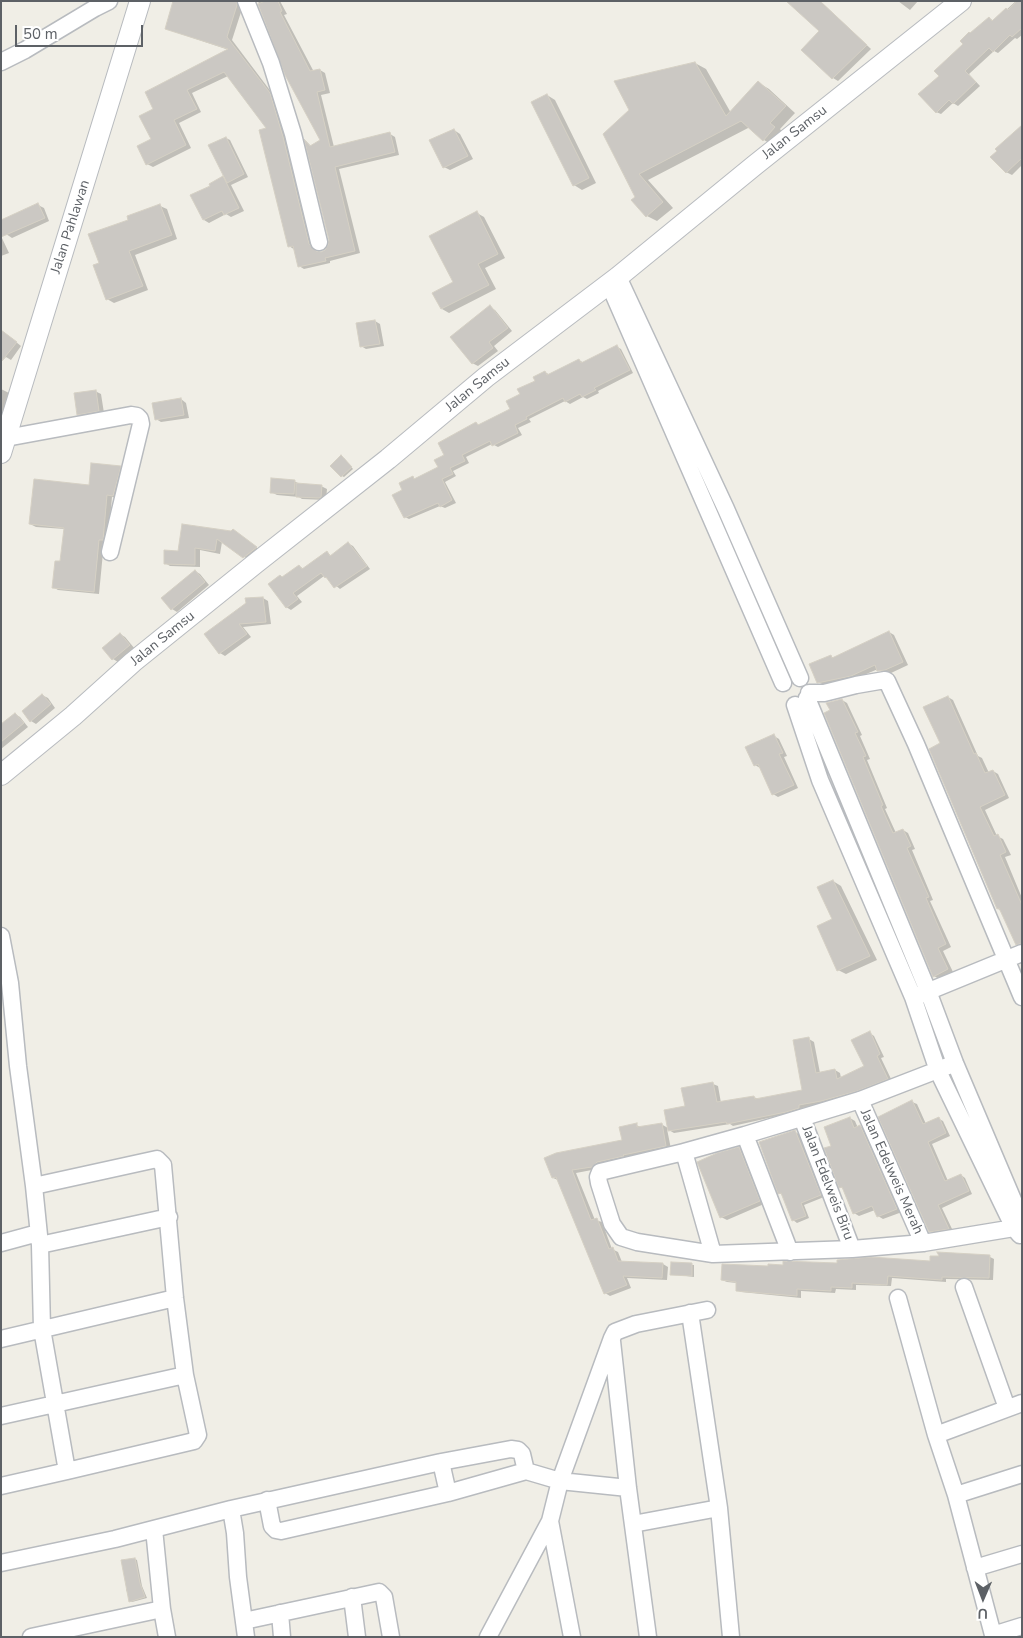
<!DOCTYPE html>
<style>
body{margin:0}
#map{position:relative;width:1023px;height:1638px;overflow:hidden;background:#f0eee6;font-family:"Nunito Sans",sans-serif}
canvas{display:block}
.frame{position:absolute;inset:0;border:2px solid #5d6166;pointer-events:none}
.north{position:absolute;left:958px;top:1573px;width:50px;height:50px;-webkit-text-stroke:4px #fff;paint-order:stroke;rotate:181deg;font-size:14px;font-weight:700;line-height:20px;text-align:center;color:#5d6166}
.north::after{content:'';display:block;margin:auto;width:18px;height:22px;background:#5d6166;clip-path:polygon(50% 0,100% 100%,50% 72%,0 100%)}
.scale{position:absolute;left:15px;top:25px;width:128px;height:22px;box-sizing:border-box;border:2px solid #5d6166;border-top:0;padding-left:6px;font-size:15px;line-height:18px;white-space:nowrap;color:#5d6166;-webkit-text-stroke:4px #fff;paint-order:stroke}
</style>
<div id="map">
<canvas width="1023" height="1638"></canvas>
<div class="frame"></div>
<div class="north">U</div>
<div class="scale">50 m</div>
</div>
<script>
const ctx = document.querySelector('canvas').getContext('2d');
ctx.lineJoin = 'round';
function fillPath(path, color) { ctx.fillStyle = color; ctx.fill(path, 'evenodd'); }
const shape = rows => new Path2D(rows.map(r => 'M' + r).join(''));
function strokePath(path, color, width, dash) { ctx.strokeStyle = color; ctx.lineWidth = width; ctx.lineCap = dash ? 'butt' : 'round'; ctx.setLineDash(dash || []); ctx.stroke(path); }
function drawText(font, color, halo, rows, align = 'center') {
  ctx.font = font + ' "Nunito Sans",sans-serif'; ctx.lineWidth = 4.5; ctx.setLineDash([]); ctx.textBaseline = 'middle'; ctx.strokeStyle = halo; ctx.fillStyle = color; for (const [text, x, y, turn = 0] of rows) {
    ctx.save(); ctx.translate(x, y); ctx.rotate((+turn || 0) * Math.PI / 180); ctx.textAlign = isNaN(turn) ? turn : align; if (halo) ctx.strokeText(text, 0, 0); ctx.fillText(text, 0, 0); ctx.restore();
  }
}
fillPath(shape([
 [175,1,242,1,242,9,232,40,275,97,288,141,314,248,317,253,322,253,327,250,330,240,306,141,312,147,321,141,286,75,258,1,280,1,287,14,284,15,314,72,320,70,325,73,330,93,321,95,334,147,390,134,395,137,399,155,339,169,360,253,330,261,330,263,304,269,299,266,295,250,289,246,268,129,228,76,192,93,201,112,179,123,191,148,153,167,147,164,153,140,155,110,229,50,166,29],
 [820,1,871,49,838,81,833,78,821,31],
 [898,1,918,1,910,10],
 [1016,1,1022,1,1022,35,1017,39,1015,38,998,53,994,51,969,74,980,86,958,106,953,103,941,114,936,112,941,76,971,34,989,18,994,21],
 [695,63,706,69,731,113,759,83,769,89,795,113,780,129,784,134,774,146,764,140,750,127,648,180,673,208,657,221,647,216,605,135],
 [547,95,555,100,596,183,582,190,574,185],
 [1022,126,1022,165,1012,175,1006,172],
 [454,130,460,134,473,159,450,170,444,167,431,140],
 [226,138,230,140,248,177,231,185,244,211,231,217,226,214,209,223,204,220,211,186,223,178,227,180],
 [38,205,44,208,49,221,12,238,6,234],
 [160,206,167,209,177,239,135,255,148,290,114,303,107,299,101,264,130,220],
 [477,213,484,217,505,258,485,268,496,289,449,313,442,309,455,283],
 [1,236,9,253,1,256],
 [490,307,495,310,512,331,494,346,498,351,478,366,472,363],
 [375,321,380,324,384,346,366,349,361,346,357,324],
 [1,330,21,346,11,360,6,357,1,362],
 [617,347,621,349,633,373,598,391,599,393,587,399,583,397,570,404,565,401,529,419,531,422,518,428,522,435,498,447,492,444,466,457,469,463,453,471,456,476,445,482,456,503,445,508,440,506,409,519,405,517,404,490,413,478,415,479,440,467,446,455,476,423,480,426,511,409,521,394,545,372,550,375,579,360,584,363],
 [1,389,11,394,1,426],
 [95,391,101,394,104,413,84,417,78,414],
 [181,399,186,403,189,418,161,422,156,419],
 [344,458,353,469,344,477,342,476],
 [120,467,125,470,119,498,112,497,108,542,104,542,99,594,58,590,53,587,62,563,65,529,36,527,30,524],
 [294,481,300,484,321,486,327,489,326,500,302,499,299,497,277,495,271,492],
 [183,526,238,534,261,551,249,560,222,542,220,554,200,550,200,567,170,566,165,563,180,552],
 [349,544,353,546,370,569,340,589,324,576,297,596,302,602,291,610,286,607,283,578,299,566,304,569,327,553,332,556],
 [195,571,200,574,209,585,177,612,172,609],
 [263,598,268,601,271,624,243,627,251,637,225,656,220,653,247,604,246,599],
 [889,632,894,635,908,665,891,673,884,673,878,669,857,678,824,685,818,682,830,656,834,658],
 [120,634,125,637,135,649,118,662,113,659],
 [42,695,48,698,55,708,36,724,31,721],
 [948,697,953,700,978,756,982,758,989,773,993,771,998,774,1009,798,985,810,997,836,1003,839,1011,855,1005,857,1022,898,1022,941,1001,911,998,909],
 [842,700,847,703,862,735,860,736,870,759,867,760,887,808,885,809,896,833,903,830,908,833,915,849,912,850,933,900,930,901,951,947,943,951,953,972,939,979,934,976,831,711],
 [15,714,20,717,28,727,1,749,1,726],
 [774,736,779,739,787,756,784,757,798,788,778,797,773,794,760,768,755,765],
 [833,881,841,886,877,960,846,974,838,970,834,920],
 [870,1033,874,1036,884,1057,881,1058,892,1081,827,1103,803,1108,804,1110,733,1126,730,1124,674,1133,667,1129,671,1149,597,1169,576,1173,595,1220,602,1222,612,1249,618,1252,622,1262,663,1264,668,1267,667,1280,627,1278,631,1288,610,1296,605,1293,558,1180,553,1178,623,1141,636,1125,641,1127,661,1124,668,1128,686,1107,713,1084,718,1086,721,1103,754,1097,758,1099,803,1091,809,1039,814,1042,820,1073,835,1070,840,1073,841,1078,865,1067],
 [912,1102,917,1104,926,1124,939,1119,943,1121,950,1136,932,1144,948,1181,961,1175,965,1178,972,1194,942,1208,953,1231,935,1234,930,1231],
 [850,1118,855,1121,858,1128,860,1126,865,1129,902,1212,883,1219,878,1216,875,1210,859,1216,854,1213,845,1189,840,1187,833,1146],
 [795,1132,799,1134,824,1197,804,1205,809,1218,797,1223,793,1220,783,1195,779,1193],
 [739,1148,744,1152,764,1204,727,1220,721,1217],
 [990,1257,994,1259,993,1280,946,1279,946,1282,892,1278,891,1286,856,1285,856,1290,836,1289,835,1293,801,1291,801,1298,741,1292,737,1290,737,1283,727,1282,722,1280,769,1268,931,1262],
 [672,1263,694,1265,694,1277,671,1274],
 [135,1559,137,1560,142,1586,147,1598,132,1602,130,1601,126,1589,128,1588]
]), '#0003');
const building = shape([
 [173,1,236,1,237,5,227,37,270,93,283,137,309,244,316,251,321,252,325,250,328,245,329,240,304,139,310,146,320,140,285,75,258,4,265,1,278,1,282,11,280,12,310,71,320,69,325,90,317,92,330,147,390,132,395,152,335,167,355,251,325,258,326,261,298,267,293,246,288,247,259,130,266,128,224,72,187,90,197,109,174,120,186,145,146,165,137,146,151,139,139,116,153,109,145,92,228,49,165,29,173,1],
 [786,1,820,1,867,45,832,79,801,50,819,31,786,1],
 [1017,1,1022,1,1022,28,1012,37,1010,35,993,52,989,48,965,71,976,82,953,104,949,100,936,113,918,94,939,76,934,71,963,44,960,41,969,32,970,33,989,17,992,21,1006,8,1008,10,1017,1],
 [695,62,726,116,758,81,786,106,770,123,775,127,763,141,741,121,639,174,663,202,646,217,631,200,635,197,603,134,629,110,614,81,695,62],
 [547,94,589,178,573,186,531,102,547,94],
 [1022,125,1022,158,1006,173,990,157,997,151,995,149,1022,125],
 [454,129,468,156,443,168,429,140,454,129],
 [226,137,244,174,227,183,208,145,226,137],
 [223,176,239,208,224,215,222,211,203,220,190,195,210,186,209,184,223,176],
 [38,203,45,218,1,237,1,220,38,203],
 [160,204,172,235,129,251,143,286,106,300,93,265,99,263,88,234,128,220,127,216,160,204],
 [477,211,498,254,478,264,489,285,441,309,432,293,453,282,429,236,477,211],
 [490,305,508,328,489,342,493,348,472,364,450,337,490,305],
 [375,320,380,344,360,347,356,323,375,320],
 [1,330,17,342,1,362,1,330],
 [617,345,630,370,594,388,596,390,582,397,580,394,565,402,563,398,526,417,527,419,515,425,518,433,492,446,490,441,462,455,465,461,450,468,453,474,442,479,452,500,440,507,438,503,404,518,392,495,402,490,399,483,413,476,414,479,438,467,434,460,444,455,438,443,476,422,478,425,510,409,506,401,520,394,517,389,535,381,533,377,545,371,547,375,579,359,581,363,617,345],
 [96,390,99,411,77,415,74,393,96,390],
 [181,398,184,415,155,420,152,403,181,398],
 [341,455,352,467,341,477,330,466,341,455],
 [91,463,121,466,113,496,107,495,103,540,99,540,94,592,52,588,55,561,60,561,64,528,29,524,34,479,89,485,91,463],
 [271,478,295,480,294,494,270,493,271,478],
 [296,483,322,485,321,497,319,498,296,497,296,483],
 [182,524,231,531,233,529,257,547,243,558,217,539,215,551,195,548,195,565,164,564,164,550,178,551,182,524],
 [348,542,367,566,334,588,326,577,325,578,321,573,293,593,298,599,286,608,268,584,280,575,282,577,299,565,302,569,327,551,330,556,348,542],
 [195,570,205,582,171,610,161,598,195,570],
 [263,597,266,622,239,624,247,634,219,654,204,634,246,603,245,598,263,597],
 [889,631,903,662,885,670,877,671,875,665,851,676,817,683,809,664,831,655,832,658,889,631],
 [120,633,130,645,112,660,102,648,120,633],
 [42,694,51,704,30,722,22,711,42,694],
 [948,696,974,754,976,753,985,773,993,770,1005,795,980,807,994,836,998,834,1006,852,1000,855,1022,905,1022,943,1016,945,999,908,997,909,929,749,940,743,923,707,948,696],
 [842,699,858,732,855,733,866,756,863,757,883,805,881,806,893,833,903,829,911,846,907,848,929,897,926,898,946,944,938,948,948,969,933,977,824,713,830,710,826,703,842,699],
 [15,713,24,723,1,742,1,724,15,713],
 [774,734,783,753,779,754,794,785,772,795,758,764,754,766,745,747,774,734],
 [833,880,870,956,837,971,817,926,832,919,817,887,833,880],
 [870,1031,880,1054,877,1056,888,1079,857,1091,821,1101,799,1105,799,1108,786,1112,727,1124,726,1122,668,1131,664,1110,685,1106,681,1088,713,1082,717,1102,754,1096,755,1099,802,1090,793,1040,809,1037,816,1073,835,1069,837,1079,864,1066,851,1040,870,1031],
 [912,1100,923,1124,939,1117,946,1133,928,1142,945,1181,961,1174,969,1191,938,1205,949,1229,929,1232,878,1117,912,1100],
 [850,1117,854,1128,860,1125,897,1209,877,1217,872,1206,853,1214,842,1187,839,1188,824,1148,831,1146,824,1127,850,1117],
 [637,1123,637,1127,662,1123,666,1146,623,1155,624,1156,597,1162,592,1167,572,1170,591,1220,597,1218,609,1249,613,1247,618,1261,663,1263,662,1278,623,1276,627,1285,604,1294,556,1177,552,1178,544,1158,556,1153,622,1140,619,1127,637,1123],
 [795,1130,821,1195,801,1203,806,1216,792,1221,781,1193,778,1194,759,1142,795,1130],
 [739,1147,760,1201,720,1218,697,1162,717,1153,739,1147],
 [937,1252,990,1255,989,1278,942,1277,942,1280,888,1276,887,1285,852,1283,852,1288,831,1287,831,1291,797,1289,797,1296,736,1291,736,1282,721,1280,722,1264,768,1266,768,1264,783,1265,783,1261,837,1263,837,1260,871,1257,930,1261,930,1256,939,1256,937,1252],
 [671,1262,692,1263,692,1276,670,1275,671,1262],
 [135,1558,140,1583,145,1597,129,1602,121,1560,135,1558]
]);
fillPath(building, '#cbc8c3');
strokePath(building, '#d5d0c4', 1);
const minor = shape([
 [246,1,271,63,293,134,319,242],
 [1,62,25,50,95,8,109,1],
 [618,277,726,509,800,678],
 [609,284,783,683],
 [1,435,6,438,131,415,137,416,140,419,141,424,110,552],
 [809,693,824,693,856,685,885,680,887,681,916,744,1022,997],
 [807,698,928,991,955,1063,1019,1214],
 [795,705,820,780,913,997,938,1071,1014,1228,1020,1235],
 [1,936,10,983,18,1066,34,1186,40,1245,42,1329,67,1471,1,1486],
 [917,996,1022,953],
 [860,1100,923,1243],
 [802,1118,852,1249],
 [745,1135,684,1152,600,1172,598,1177,599,1183,612,1224,621,1237,637,1242,713,1254,852,1249,923,1243,1014,1228,1022,1226],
 [684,1152,713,1254],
 [34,1186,157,1159,163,1165,175,1298,185,1375,198,1435,194,1441,67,1471],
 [1,1243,38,1233],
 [40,1245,169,1217],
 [790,1252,745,1135,860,1100,948,1066],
 [964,1287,1007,1408],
 [898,1298,936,1435,956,1495,993,1635],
 [690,1313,719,1508,731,1637],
 [1,1339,175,1298],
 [612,1341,628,1488,648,1637],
 [1,1416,185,1375],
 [936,1435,1022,1403],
 [441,1462,448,1493],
 [956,1495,1022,1474],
 [267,1500,272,1526,276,1530,281,1531,448,1493,526,1471,560,1481,628,1488],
 [231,1509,441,1462,511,1449,518,1450,522,1454,526,1471],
 [550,1521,572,1637],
 [633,1524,719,1508],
 [154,1529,162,1609,167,1637],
 [1,1563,115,1539,231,1509,235,1533,238,1577,246,1637],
 [975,1568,1022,1554],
 [352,1597,357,1637],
 [280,1613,282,1637],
 [244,1621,379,1592,384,1597,391,1637],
 [31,1637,162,1609],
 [488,1637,550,1521,560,1481,612,1338,615,1332,636,1324,707,1310],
 [994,1637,993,1635,1022,1626]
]);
const tertiary = shape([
 [1,453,140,1],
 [1,775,73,716,133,662,256,563,388,459,486,377,618,277,755,165,961,1]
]);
strokePath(minor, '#b8bbbf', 19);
strokePath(tertiary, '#b8bbbf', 22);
strokePath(minor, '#fff', 16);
strokePath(tertiary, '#fff', 20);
drawText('14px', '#5d6166', '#fff', [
 ["Jalan Samsu",795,133,-38],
 ["Jalan Pahlawan",71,227,-72],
 ["Jalan Samsu",478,385,-39],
 ["Jalan Samsu",163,639,-39],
 ["Jalan Edelweis Merah",891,1172,66],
 ["Jalan Edelweis Biru",827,1183,69]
]);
</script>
